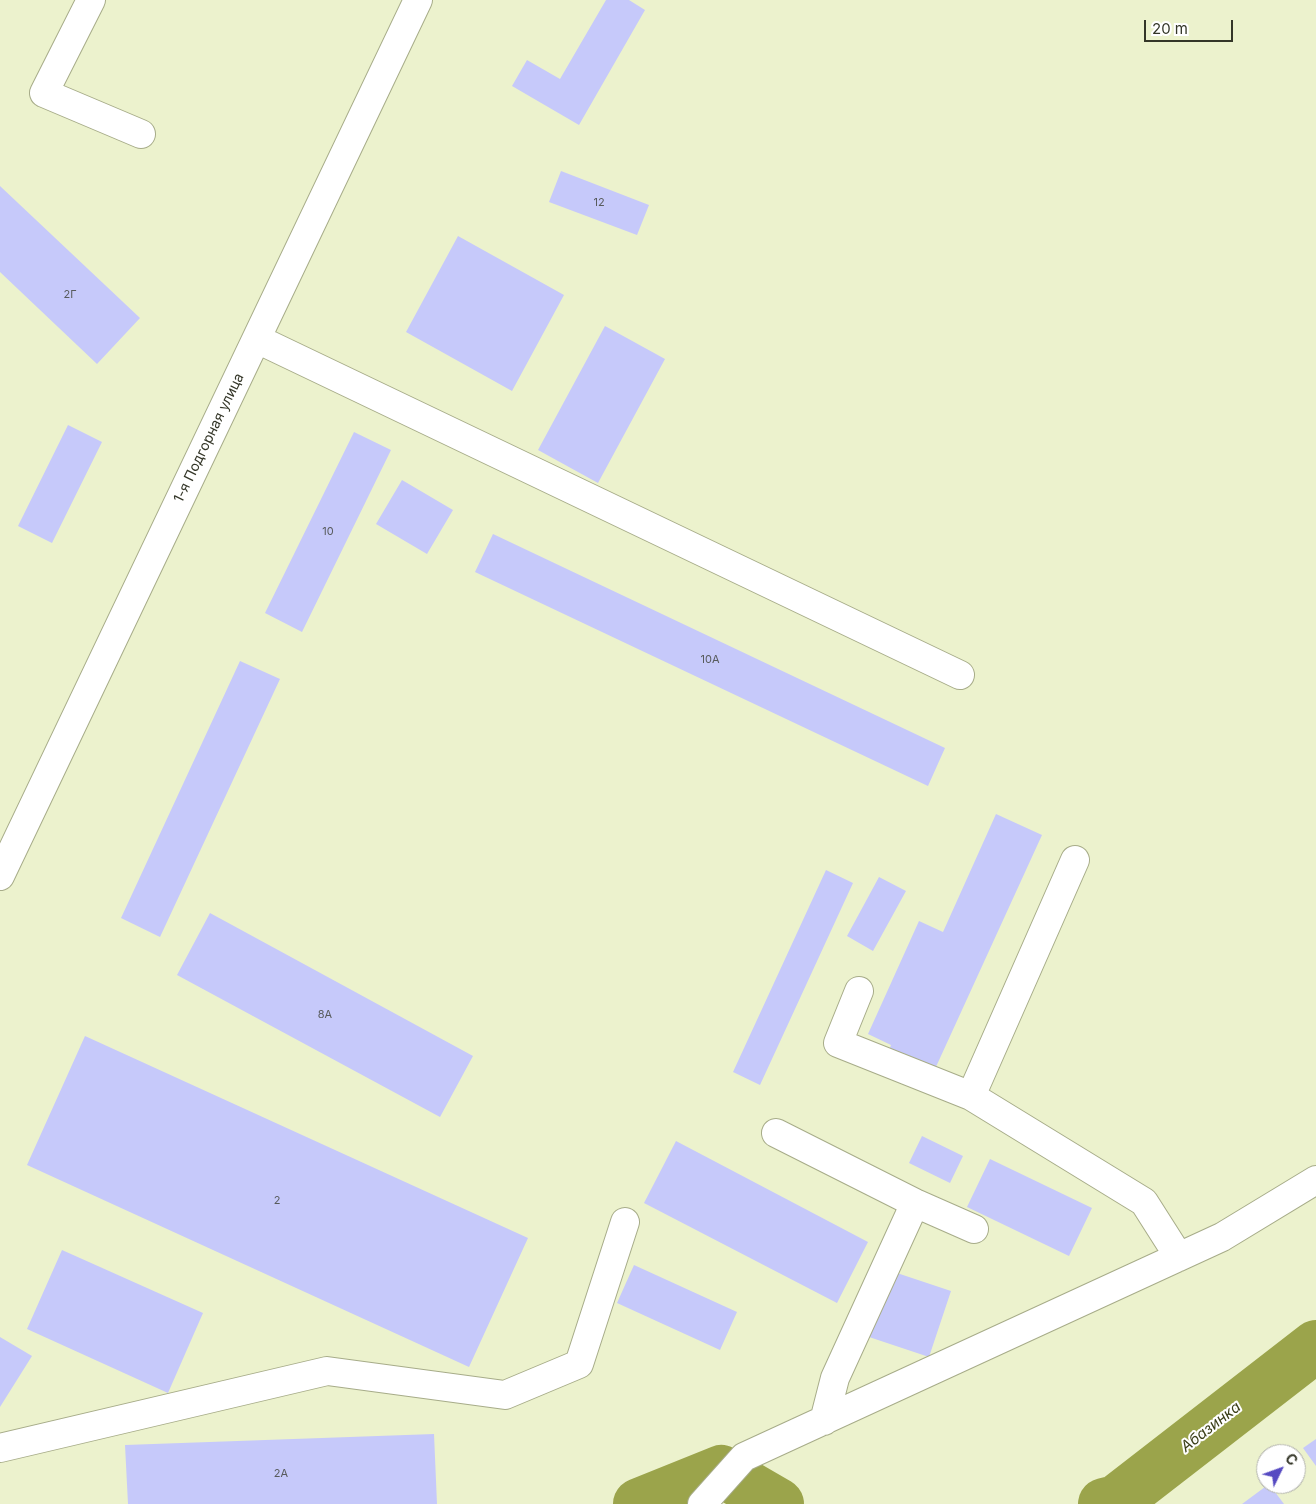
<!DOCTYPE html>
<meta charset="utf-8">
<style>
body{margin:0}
#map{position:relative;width:1316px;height:1504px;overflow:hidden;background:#ecf2cd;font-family:Inter,sans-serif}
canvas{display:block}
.north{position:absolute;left:1256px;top:1444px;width:50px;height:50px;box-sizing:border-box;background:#fff;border:1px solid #aeafa9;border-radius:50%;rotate:48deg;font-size:14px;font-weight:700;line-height:20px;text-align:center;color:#343628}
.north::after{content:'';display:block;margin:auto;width:18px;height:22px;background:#564ac2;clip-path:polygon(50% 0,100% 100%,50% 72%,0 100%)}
.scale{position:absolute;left:1144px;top:20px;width:89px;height:22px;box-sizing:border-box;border:2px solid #343628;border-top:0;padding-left:6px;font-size:15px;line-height:18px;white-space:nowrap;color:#343628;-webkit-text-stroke:4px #fff;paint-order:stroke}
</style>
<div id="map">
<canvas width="1316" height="1504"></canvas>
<div class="north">С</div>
<div class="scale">20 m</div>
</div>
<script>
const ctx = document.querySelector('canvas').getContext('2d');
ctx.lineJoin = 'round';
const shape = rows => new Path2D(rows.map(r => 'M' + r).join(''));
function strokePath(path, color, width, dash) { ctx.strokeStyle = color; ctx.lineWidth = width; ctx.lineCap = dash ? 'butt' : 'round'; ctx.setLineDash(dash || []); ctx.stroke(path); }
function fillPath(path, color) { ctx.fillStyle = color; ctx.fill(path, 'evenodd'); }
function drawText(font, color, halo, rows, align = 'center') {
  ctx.font = font + ' Inter,sans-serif'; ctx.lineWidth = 4; ctx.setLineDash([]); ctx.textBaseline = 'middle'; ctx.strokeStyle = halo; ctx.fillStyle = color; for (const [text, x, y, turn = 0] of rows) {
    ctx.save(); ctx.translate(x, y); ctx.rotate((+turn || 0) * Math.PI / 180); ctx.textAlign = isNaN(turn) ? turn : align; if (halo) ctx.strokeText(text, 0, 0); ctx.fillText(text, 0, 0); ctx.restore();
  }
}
strokePath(shape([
 [639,1504,721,1471,778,1504],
 [1104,1504,1116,1501,1316,1346]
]), '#9ba44b', 52);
fillPath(shape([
 [606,0,629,0,645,10,579,125,512,86,527,60,560,79],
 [561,171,649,205,637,235,549,202],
 [0,186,140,318,97,364,0,272],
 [458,236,564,295,512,391,406,332],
 [605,326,665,359,598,483,538,450],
 [68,425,102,442,52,543,18,526],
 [354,432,391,450,302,632,265,613],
 [402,480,453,510,427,554,376,524],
 [493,534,945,748,928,786,475,572],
 [240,661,280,679,160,937,121,918],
 [996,814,1042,835,935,1069,890,1048,891,1045,868,1034,919,921,943,932],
 [826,870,853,883,760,1085,733,1072],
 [879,877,906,891,873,951,847,936],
 [210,913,473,1056,440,1117,177,975],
 [85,1036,528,1238,469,1367,27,1165],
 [922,1136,963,1156,950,1183,909,1163],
 [676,1141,868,1242,837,1303,644,1203],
 [990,1159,1092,1208,1069,1256,967,1207],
 [62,1250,203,1313,168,1393,27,1329],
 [634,1265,737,1312,720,1350,617,1303],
 [891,1271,951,1291,929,1357,869,1337],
 [0,1337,32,1356,0,1407],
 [434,1434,437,1504,128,1504,125,1445],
 [1316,1439,1316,1466,1303,1448],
 [1269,1484,1284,1504,1242,1504]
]), '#c6c9fa');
const minor = shape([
 [91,0,44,93,141,134],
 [257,339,960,675],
 [0,876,418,0],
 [859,991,838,1043,971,1096,1144,1202,1179,1257],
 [971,1096,1075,860],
 [776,1133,915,1203,974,1229],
 [824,1421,835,1378,915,1203],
 [0,1448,327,1371,505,1395,579,1364,625,1222],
 [702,1504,744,1457,1222,1237,1316,1180]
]);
strokePath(minor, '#a7ac89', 30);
strokePath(minor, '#fff', 28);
drawText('11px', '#585b5c', null, [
 ["12",599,203],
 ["2Г",70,295],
 ["10",328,532],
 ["10А",710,660],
 ["8А",325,1015],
 ["2",277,1201],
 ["2А",281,1474]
]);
drawText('14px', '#343628', '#fff', [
 ["1-я Подгорная улица",209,438,-64]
]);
drawText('italic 15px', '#3b3f19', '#fff', [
 ["Абазинка",1211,1427,-38]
]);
</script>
